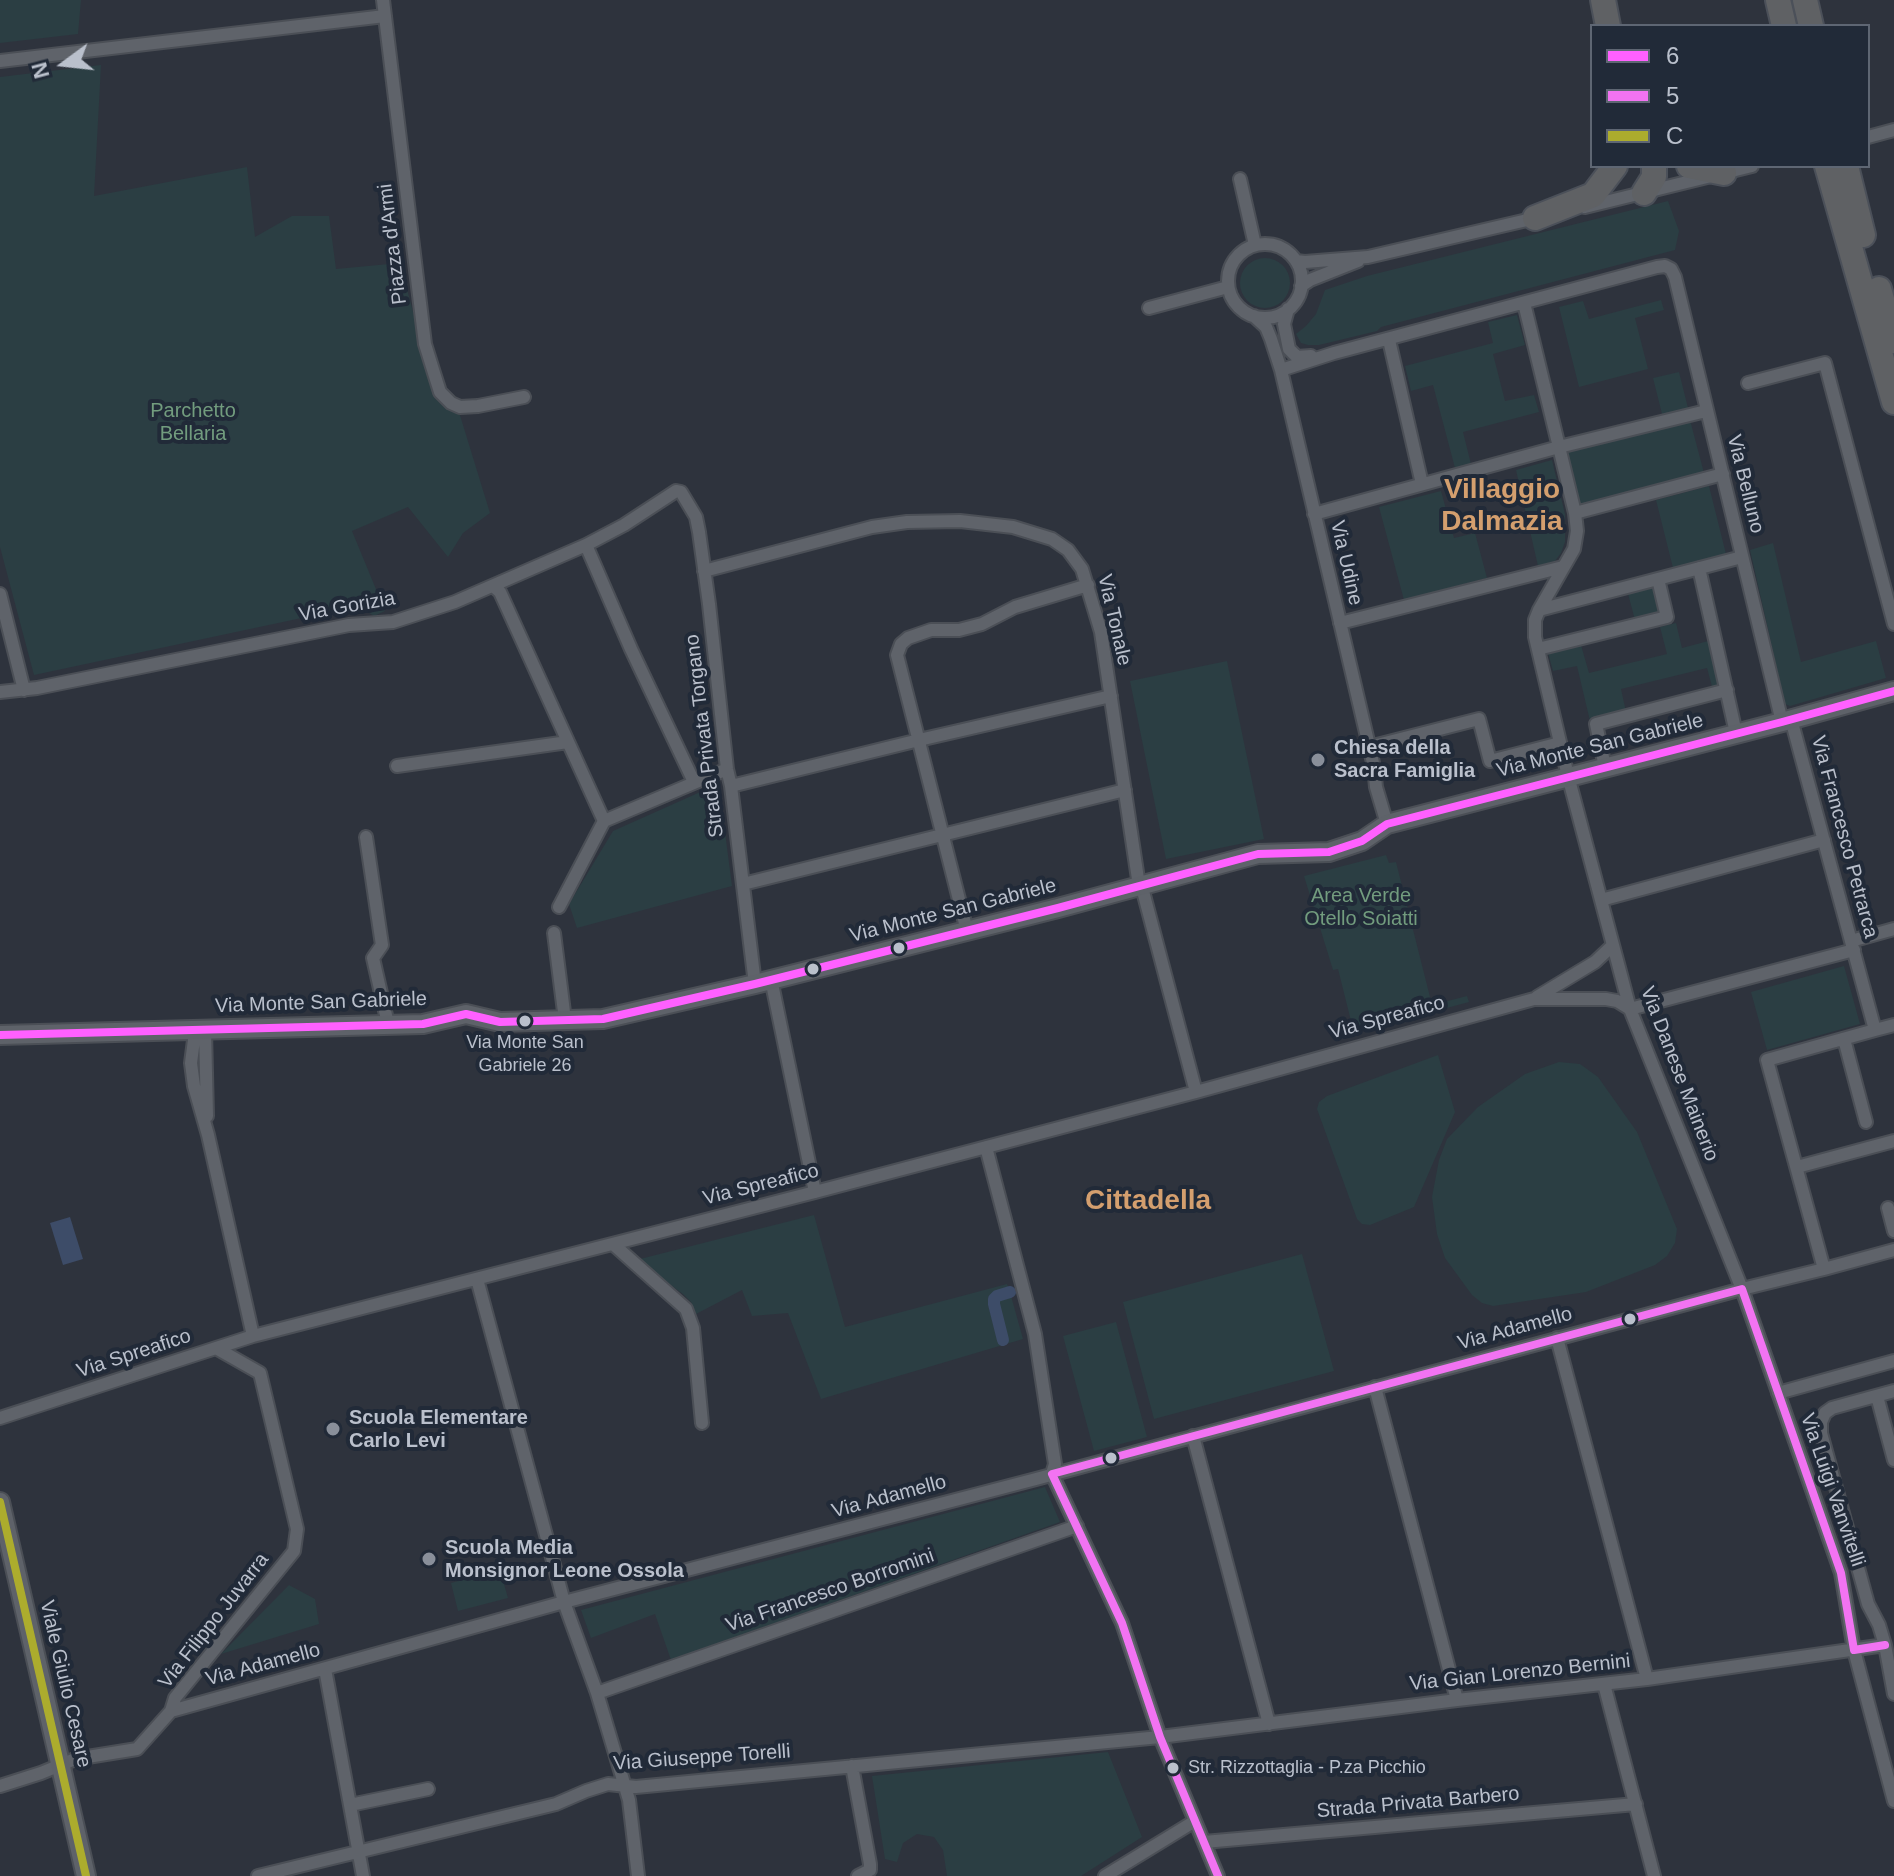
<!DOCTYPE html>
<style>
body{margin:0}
#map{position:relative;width:1894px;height:1876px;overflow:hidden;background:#2e333d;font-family:Arial,sans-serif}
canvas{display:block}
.legend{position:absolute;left:1590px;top:24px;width:280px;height:144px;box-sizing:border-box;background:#212a38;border:2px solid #5e6673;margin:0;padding:10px 14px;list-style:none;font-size:24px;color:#bac0cc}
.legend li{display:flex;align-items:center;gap:16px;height:40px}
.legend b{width:40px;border:2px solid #5e6673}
.north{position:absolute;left:24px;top:24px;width:80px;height:80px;-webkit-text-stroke:6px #212a38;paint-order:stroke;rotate:255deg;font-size:22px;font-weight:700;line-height:32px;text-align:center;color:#bac0cc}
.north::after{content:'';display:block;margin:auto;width:28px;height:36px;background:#bac0cc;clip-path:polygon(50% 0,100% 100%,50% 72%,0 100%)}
</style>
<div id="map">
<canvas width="1894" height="1876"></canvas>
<ul class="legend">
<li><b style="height:10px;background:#ff60ff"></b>6</li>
<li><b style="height:10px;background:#f273f2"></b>5</li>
<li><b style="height:10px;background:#acac2d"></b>C</li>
</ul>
<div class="north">N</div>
</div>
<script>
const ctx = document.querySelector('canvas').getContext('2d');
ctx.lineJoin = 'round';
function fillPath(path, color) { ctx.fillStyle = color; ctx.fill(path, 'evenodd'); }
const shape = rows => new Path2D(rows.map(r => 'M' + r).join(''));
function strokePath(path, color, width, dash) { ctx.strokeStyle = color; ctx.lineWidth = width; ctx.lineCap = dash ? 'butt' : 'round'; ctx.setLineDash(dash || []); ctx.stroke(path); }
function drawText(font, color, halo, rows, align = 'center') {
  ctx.font = font + ' Arial,sans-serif'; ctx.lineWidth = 8; ctx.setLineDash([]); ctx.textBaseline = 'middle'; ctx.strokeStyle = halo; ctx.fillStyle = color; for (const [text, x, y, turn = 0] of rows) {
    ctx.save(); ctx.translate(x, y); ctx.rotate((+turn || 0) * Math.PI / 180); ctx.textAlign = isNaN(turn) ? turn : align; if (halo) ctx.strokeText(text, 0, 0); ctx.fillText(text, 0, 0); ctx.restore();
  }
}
fillPath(shape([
 [0,0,81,0,78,34,0,43],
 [101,65,94,196,247,167,255,237,292,216,329,216,336,269,400,263,435,394,448,408,459,412,490,513,463,533,448,557,408,507,352,531,385,611,374,616,358,606,34,675,0,547,0,77],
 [1668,201,1679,231,1675,250,1381,327,1377,331,1319,345,1308,345,1301,343,1296,334,1306,326,1316,314,1325,290,1367,276],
 '1240 283a25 25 0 1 1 50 0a25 25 0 1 1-50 0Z',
 [1661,300,1664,310,1635,318,1648,369,1579,387,1559,307,1583,301,1589,319],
 [1517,315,1525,345,1493,354,1505,401,1534,395,1539,412,1463,432,1471,464,1455,468,1433,385,1411,391,1405,366,1493,343,1488,322],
 [1679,372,1689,412,1663,418,1653,378],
 [1690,420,1704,473,1578,505,1565,451],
 [1552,460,1565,514,1565,542,1561,553,1555,561,1538,566,1516,470],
 [1709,486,1726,554,1673,568,1656,500],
 [1441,491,1454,538,1475,533,1487,578,1404,600,1379,507],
 [1773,543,1801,662,1876,641,1886,678,1790,706,1785,704,1750,550],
 [1654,584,1662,614,1635,620,1627,590],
 [1676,623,1682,648,1712,640,1723,687,1713,690,1707,668,1621,689,1626,712,1590,721,1577,666,1553,671,1548,653,1581,645,1589,673,1667,654,1660,627],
 [1227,661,1264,839,1166,859,1130,681],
 [716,785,719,786,732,886,577,928,569,904,613,831],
 [1386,855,1389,863,1396,862,1432,1005,1467,996,1469,1002,1354,1033,1338,969,1333,970,1304,876],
 [1844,966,1860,1024,1767,1050,1751,992],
 [1438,1055,1455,1112,1414,1207,1370,1225,1362,1224,1357,1219,1317,1109,1319,1102,1327,1096],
 [1559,1062,1580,1064,1598,1077,1637,1132,1677,1229,1675,1243,1667,1256,1655,1265,1586,1292,1493,1306,1482,1303,1472,1295,1445,1258,1437,1234,1432,1197,1439,1160,1447,1139,1478,1107,1525,1074],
 [814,1215,845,1327,1007,1284,1009,1289,994,1292,989,1297,988,1303,995,1329,1004,1326,997,1302,1000,1300,1011,1296,1023,1339,821,1399,788,1313,752,1316,742,1290,696,1314,691,1302,683,1294,636,1260],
 [1302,1254,1334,1371,1154,1419,1123,1302],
 [1116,1322,1147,1437,1094,1451,1063,1336],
 [1045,1487,1060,1522,671,1660,655,1614,591,1638,581,1610],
 [500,1570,508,1598,458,1611,451,1583],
 [289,1585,315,1599,319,1624,221,1654],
 [1108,1752,1142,1837,1081,1876,947,1876,943,1850,934,1837,917,1834,903,1843,897,1862,885,1859,872,1776]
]), '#2b3e43');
fillPath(shape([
 [70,1217,83,1259,63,1265,50,1223]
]), '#3d4c68');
strokePath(shape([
 [1003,1340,994,1304,994,1299,997,1296,1010,1292]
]), '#3d4c68', 12);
const street = shape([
 [383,0,425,344,434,373,440,392,451,403,460,407,478,406,524,397],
 [0,61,385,16],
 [1868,137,1894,130],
 [1240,179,1255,245],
 [1585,207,1752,166],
 '1228 281a37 37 0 1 1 74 0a37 37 0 1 1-74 0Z',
 [1296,261,1305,262,1368,257,1540,217],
 [1301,286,1310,280,1358,261],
 [1524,303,1559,447,1575,513,1577,531,1574,549,1539,610,1535,620,1535,637,1568,776,1630,1009,1742,1289,1841,1573,1854,1650,1894,1801],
 [1149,308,1228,287],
 [1288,309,1284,324,1289,349,1297,357,1311,356],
 [1254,316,1266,327,1271,339,1281,370,1374,767,1376,787,1387,824],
 [1389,340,1422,484],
 [1281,370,1334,353,1657,267,1665,266,1671,269,1675,277,1782,722],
 [1748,383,1825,363,1894,624],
 [1575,513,1723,474],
 [1314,514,1559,447,1706,411],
 [586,545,631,649,694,782],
 [1699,568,1736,733],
 [704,571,872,527,907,522,960,521,1013,527,1052,539,1068,550,1082,569,1101,632,1138,879,1144,895,1196,1092],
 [493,586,500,592,604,821,727,769],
 [0,594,24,690],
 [1539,610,1742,557],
 [1340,623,1563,567],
 [1538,649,1667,617,1658,579],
 [0,692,37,688,349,625,393,622,455,602,586,545,624,525,676,491,681,492,696,517,699,532,709,604,727,769,731,786,755,984],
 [1369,747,1479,719,1490,761,1560,743],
 [397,766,568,742],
 [1605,767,1596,724,1727,690],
 [731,786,919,740,1111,696],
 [366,837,382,945,373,958,388,1024],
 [743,884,1125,790],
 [1601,900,1824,840],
 [559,907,604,821],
 [967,931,897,655,901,644,908,638,931,630,959,630,982,624,1015,607,1088,585],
 [554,933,565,1020],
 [1851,941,1894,929],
 [771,979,815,1192],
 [1537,997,1595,962,1613,945],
 [1630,1009,1854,950],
 [193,1030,194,1040,191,1063,194,1086,208,1135,253,1336],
 [205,1030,207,1116],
 [1875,1030,1894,1025],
 [1844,1039,1866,1122],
 [986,1147,1035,1334,1055,1464,1052,1474],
 [1797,1167,1894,1141],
 [1888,1208,1894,1231],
 [613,1244,686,1309,693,1328,702,1423],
 [1824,1269,1894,1250],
 [477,1279,564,1602,597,1693,629,1800,638,1876],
 [1557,1338,1647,1679],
 [1375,1387,1457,1700],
 [1894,1391,1832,1408,1825,1413,1821,1422,1821,1433,1868,1604,1879,1625,1885,1645,1894,1694],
 [1778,1393,1894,1361],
 [1877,1396,1894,1460],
 [0,1418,253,1336,815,1192,1196,1092,1534,999,1606,999,1617,1001,1630,1009],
 [1193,1436,1269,1724],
 [1052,1474,1122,1623,1160,1737,1218,1876],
 [325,1669,363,1876],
 [1604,1684,1654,1876],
 [597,1693,1077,1526],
 [171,1711,175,1698,294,1551,297,1529,260,1373,216,1348],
 [852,1766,870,1864,870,1870,858,1876],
 [0,1786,41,1773,75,1759,137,1749,171,1711,564,1602,1036,1479,1742,1289,1824,1269,1767,1060,1875,1030,1791,719],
 [350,1805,428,1789],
 [1204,1842,1636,1804],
 [258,1876,556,1804,586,1791,608,1784,636,1787,1160,1737,1457,1700,1647,1679,1885,1645],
 [1105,1876,1195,1821]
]);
const secondary = shape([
 [0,1035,423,1024,466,1014,500,1022,603,1019,755,984,1058,908,1258,854,1329,852,1362,841,1387,824,1782,722,1894,691],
 [0,1502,86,1876]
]);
const highway = shape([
 [1603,0,1608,26],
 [1778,0,1784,26],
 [1805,0,1811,26],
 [1689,166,1724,173],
 [1827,166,1894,402],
 [1846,166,1863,235],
 [1644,193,1654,177,1654,166],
 [1535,218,1593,195,1615,166],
 [1879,289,1894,341]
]);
strokePath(street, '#4b4f56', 16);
strokePath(secondary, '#4b4f56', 22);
strokePath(highway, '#4b5059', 28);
strokePath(street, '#5f636a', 12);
strokePath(secondary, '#5e6269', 18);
strokePath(highway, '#5f6164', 24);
strokePath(shape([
 [0,1035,423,1024,466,1014,500,1022,603,1019,755,984,1058,908,1258,854,1329,852,1362,841,1387,824,1782,722,1894,691]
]), '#ff60ff', 8);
strokePath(shape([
 [1218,1876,1160,1737,1122,1623,1052,1474,1742,1289,1841,1573,1854,1650,1885,1645]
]), '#f273f2', 8);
strokePath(shape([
 [0,1502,86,1876]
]), '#acac2d', 8);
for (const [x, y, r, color] of [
 [1318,760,8,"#898f9a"],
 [899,948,7,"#bac0cc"],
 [813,969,7,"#bac0cc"],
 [525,1021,7,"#bac0cc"],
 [1630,1319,7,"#bac0cc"],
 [333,1429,8,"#898f9a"],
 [1111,1458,7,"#bac0cc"],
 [429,1559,8,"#898f9a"],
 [1173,1768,7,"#bac0cc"]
]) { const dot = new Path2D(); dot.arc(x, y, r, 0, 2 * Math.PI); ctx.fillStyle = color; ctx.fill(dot); strokePath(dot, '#212a38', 3); }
drawText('18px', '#bac0cc', '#212a38', [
 ["Via Monte San",525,1043],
 ["Gabriele 26",525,1066],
 ["Str. Rizzottaglia - P.za Picchio",1188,1768,"left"]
]);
drawText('20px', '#bac0cc', '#212a38', [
 ["Piazza d'Armi",393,244,-97],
 ["Via Belluno",1745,484,76],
 ["Via Udine",1346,563,77],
 ["Via Gorizia",347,607,-10],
 ["Via Tonale",1114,620,77],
 ["Strada Privata Torgano",705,736,-97],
 ["Via Monte San Gabriele",1600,746,-14],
 ["Via Francesco Petrarca",1844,837,75],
 ["Via Monte San Gabriele",953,911,-14],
 ["Via Monte San Gabriele",321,1003,-2],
 ["Via Spreafico",1387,1018,-15],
 ["Via Danese Mainerio",1679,1074,69],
 ["Via Spreafico",761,1185,-14],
 ["Via Adamello",1515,1329,-15],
 ["Via Spreafico",134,1354,-18],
 ["Via Luigi Vanvitelli",1832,1490,71],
 ["Via Adamello",889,1497,-15],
 ["Via Francesco Borromini",830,1591,-19],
 ["Via Filippo Juvarra",214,1621,-52],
 ["Via Adamello",263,1665,-15],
 ["Via Gian Lorenzo Bernini",1520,1673,-6],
 ["Viale Giulio Cesare",65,1684,77],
 ["Via Giuseppe Torelli",702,1758,-4],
 ["Strada Privata Barbero",1418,1803,-5]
]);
drawText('20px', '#729c7e', '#212a38', [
 ["Parchetto",193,411],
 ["Bellaria",193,434],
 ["Area Verde",1361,896],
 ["Otello Soiatti",1361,919]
]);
drawText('bold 20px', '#bac0cc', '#212a38', [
 ["Chiesa della",1334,748],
 ["Sacra Famiglia",1334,771],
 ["Scuola Elementare",349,1418],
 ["Carlo Levi",349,1441],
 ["Scuola Media",445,1548],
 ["Monsignor Leone Ossola",445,1571]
], 'left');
drawText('bold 28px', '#d49f6e', '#212a38', [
 ["Villaggio",1502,490],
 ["Dalmazia",1502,522],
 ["Cittadella",1148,1201]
]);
</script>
